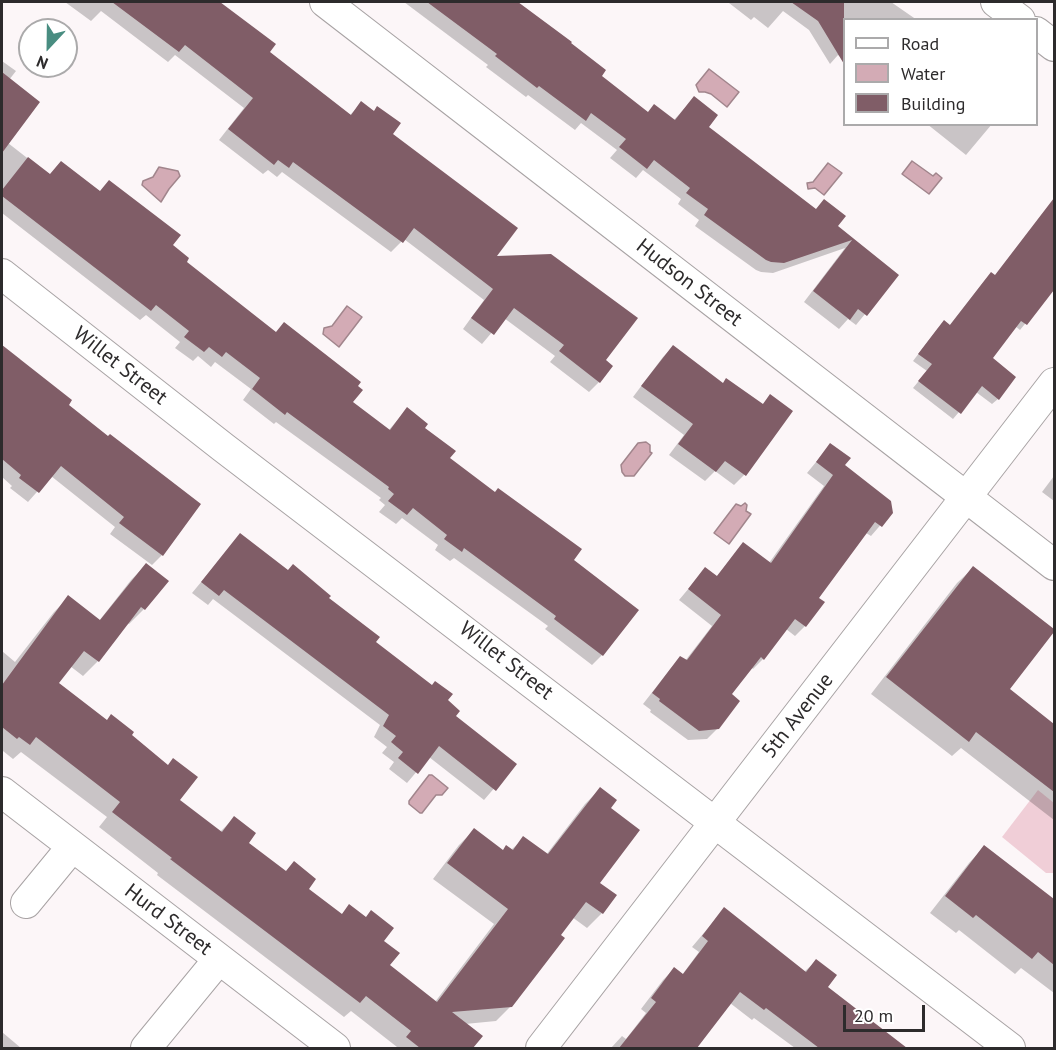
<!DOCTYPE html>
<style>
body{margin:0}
#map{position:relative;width:1056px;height:1050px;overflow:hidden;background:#fcf6f8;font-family:"PT Sans",sans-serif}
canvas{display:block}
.frame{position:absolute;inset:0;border:3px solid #2d2b2c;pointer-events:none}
.legend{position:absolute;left:843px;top:18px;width:195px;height:108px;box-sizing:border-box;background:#fff;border:2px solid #abaaab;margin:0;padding:8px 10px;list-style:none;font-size:18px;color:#2d2b2c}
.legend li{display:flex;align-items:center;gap:12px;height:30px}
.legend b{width:30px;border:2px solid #abaaab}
.north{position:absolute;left:18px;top:18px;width:60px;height:60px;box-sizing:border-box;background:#fff;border:2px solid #abaaab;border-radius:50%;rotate:202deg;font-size:16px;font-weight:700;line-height:24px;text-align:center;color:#2d2b2c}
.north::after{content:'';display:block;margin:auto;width:21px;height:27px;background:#498d81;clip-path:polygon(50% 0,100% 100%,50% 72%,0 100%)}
.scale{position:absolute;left:843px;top:1005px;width:82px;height:27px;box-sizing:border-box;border:3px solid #2d2b2c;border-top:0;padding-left:8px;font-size:18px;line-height:21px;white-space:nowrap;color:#2d2b2c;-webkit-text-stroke:4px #fff;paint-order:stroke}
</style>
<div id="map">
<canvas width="1056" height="1050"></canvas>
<div class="frame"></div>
<ul class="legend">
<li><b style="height:8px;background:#fff"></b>Road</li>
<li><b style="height:16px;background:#d3abb5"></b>Water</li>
<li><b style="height:16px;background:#805d67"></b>Building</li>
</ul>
<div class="north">N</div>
<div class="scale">20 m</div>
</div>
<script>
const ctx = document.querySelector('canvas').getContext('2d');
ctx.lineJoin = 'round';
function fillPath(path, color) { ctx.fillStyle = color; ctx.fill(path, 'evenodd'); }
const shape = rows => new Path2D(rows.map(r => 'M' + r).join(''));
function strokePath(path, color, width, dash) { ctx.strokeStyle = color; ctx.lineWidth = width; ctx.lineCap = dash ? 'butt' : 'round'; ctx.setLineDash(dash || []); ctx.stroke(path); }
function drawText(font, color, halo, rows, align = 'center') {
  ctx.font = font + ' "PT Sans",sans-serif'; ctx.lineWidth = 6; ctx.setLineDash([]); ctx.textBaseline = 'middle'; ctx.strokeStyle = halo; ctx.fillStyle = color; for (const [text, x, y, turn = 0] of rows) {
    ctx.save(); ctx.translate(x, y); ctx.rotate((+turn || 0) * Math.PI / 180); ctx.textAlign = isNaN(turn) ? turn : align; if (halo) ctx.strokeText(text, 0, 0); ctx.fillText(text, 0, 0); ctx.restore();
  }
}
fillPath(shape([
 [1038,790,1054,803,1054,873,1046,873,1002,837]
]), '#f0ced7');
const water = shape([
 [709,69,739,92,727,107,711,94,705,92,699,92,696,85,709,69],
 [912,161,933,176,936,173,942,178,929,194,902,174,912,161],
 [828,163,842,173,824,195,815,188,808,189,807,183,813,182,828,163],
 [159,167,178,171,180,176,169,189,161,202,142,185,143,181,153,177,159,167],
 [347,306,362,317,339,347,323,334,324,328,332,326,347,306],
 [646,442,650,445,650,452,652,453,634,476,625,476,622,472,621,465,638,443,646,442],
 [745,503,747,505,746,511,751,514,729,544,714,533,736,504,741,506,745,503],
 [429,775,432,775,448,788,442,795,436,795,422,813,420,813,409,804,409,801,429,775]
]);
fillPath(water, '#d3abb5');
strokePath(water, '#a1858c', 1.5);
fillPath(shape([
 [65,2,217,2,274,45,267,53,349,116,362,103,390,134,494,258,604,360,599,382,589,392,550,362,555,356,504,318,482,344,463,329,484,300,404,239,391,252,282,172,277,177,268,170,263,174,219,140,244,108,175,55,168,62,101,11,91,21],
 [404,2,517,2,570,42,599,76,647,113,673,121,694,98,707,127,897,275,856,325,848,319,839,329,804,302,845,248,773,273,761,272,756,270,695,226,699,220,678,204,681,199,643,170,636,178,610,158,617,150,581,123,575,130,528,95,526,97,486,67,488,65],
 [730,2,891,2,917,20,844,20,844,60,838,55,830,64,809,30,783,11,768,28,754,17,751,20,729,3],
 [2,61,16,71,9,80,8,143,49,175,171,246,184,262,351,403,388,431,407,409,448,459,572,560,602,655,592,665,545,629,548,626,454,558,450,561,435,550,438,545,402,518,396,524,379,512,385,505,379,500,381,498,276,422,274,424,243,400,251,389,215,362,211,367,198,356,193,361,175,348,180,342,146,315,140,320,2,213],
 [927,124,992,124,966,155],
 [1054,199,1054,288,1020,330,1015,326,991,359,998,399,992,404,976,392,953,419,913,388,927,371,913,361,938,328,949,326,985,280,991,274,995,277],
 [2,345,20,359,19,360,67,405,162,555,152,565,110,534,115,527,51,476,28,502,10,488,12,486,2,477],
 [673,347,722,385,762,405,770,396,791,412,744,475,734,485,715,471,705,481,669,455,684,435,633,397,663,357],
 [830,445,843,466,891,513,871,536,866,533,817,598,805,626,795,636,786,629,763,659,753,669,751,667,729,694,718,728,707,739,688,740,650,712,651,710,643,704,671,668,681,658,685,661,712,626,679,600,705,569,716,577,744,544,769,563,824,486,807,473],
 [1054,476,1054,501,1042,492],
 [240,535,326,599,374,642,445,701,454,716,515,764,484,800,429,757,407,783,389,769,394,762,382,753,387,747,374,737,380,725,213,599,208,605,192,593],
 [146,565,166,581,144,609,129,624,127,623,98,661,83,676,70,666,57,683,107,721,130,735,177,800,220,832,234,818,247,843,341,915,350,906,382,941,388,965,435,1002,494,924,433,879,459,845,474,830,502,852,511,850,524,838,546,855,585,804,600,789,609,809,598,883,602,913,587,928,572,917,511,1006,496,1021,465,1024,481,1036,471,1048,396,1048,397,1047,351,1011,344,1017,157,875,158,873,99,827,107,817,21,752,13,759,3,751,2,753,2,651,15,662,54,612,69,597,99,621,131,580],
 [973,568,1007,690,1054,726,1054,820,961,748,952,756,871,694,957,583],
 [984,847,1054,901,1054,993,1021,968,1015,974,959,930,956,933,930,913,969,863],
 [724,909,804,972,816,961,826,987,905,1048,795,1048,754,1018,752,1020,730,1003,696,1048,611,1048,622,1036,626,1039,646,1013,641,1009,663,980,674,969,682,975,699,952,692,947],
 [2,1032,21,1048,2,1048]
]), '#0003');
fillPath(shape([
 [112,2,220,2,276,44,270,52,351,115,361,101,374,111,377,106,401,123,393,134,518,228,497,256,551,254,638,318,606,360,613,366,600,383,559,351,564,345,514,308,494,335,471,318,493,289,414,228,403,243,293,162,289,168,278,160,274,165,228,129,253,98,185,45,179,52],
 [427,2,518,2,572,42,571,43,606,70,602,76,648,112,654,104,675,120,694,96,718,115,709,127,816,209,824,199,846,216,838,226,899,275,867,316,858,309,850,320,813,291,852,240,784,263,771,262,766,260,704,215,708,209,686,193,690,188,654,160,647,169,619,147,626,139,591,113,586,121,539,86,537,88,495,56,497,54],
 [791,2,844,2,844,64,818,21],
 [2,72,40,102,2,153],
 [28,157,50,174,61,161,100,191,109,180,181,235,173,245,189,258,187,262,276,332,284,322,361,382,358,386,363,390,353,402,390,430,407,407,428,424,425,428,456,451,450,458,495,492,498,488,582,549,574,560,639,610,603,656,554,619,556,616,464,548,462,552,444,539,447,535,413,508,407,515,388,501,394,494,388,489,389,487,287,412,285,415,252,389,260,378,226,352,222,357,209,347,204,352,184,337,189,331,156,305,151,311,2,196,2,190],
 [1054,198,1054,290,1027,325,1021,321,993,358,1016,377,999,400,982,386,961,414,918,381,932,364,918,354,944,320,950,325,991,272,995,275],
 [2,345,72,400,69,405,108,436,110,434,201,504,163,556,119,523,124,517,61,466,39,493,19,478,21,475,2,459],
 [673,345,723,383,726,378,763,404,770,394,793,411,746,476,725,461,716,472,678,444,693,424,641,386],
 [830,443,851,458,845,465,891,501,893,513,882,527,875,522,819,598,825,602,806,627,795,619,764,660,761,657,732,694,740,701,719,729,699,731,659,701,660,699,652,693,680,656,687,660,721,615,688,589,705,567,717,576,743,542,771,563,833,475,816,462],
 [240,533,288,570,293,564,331,596,329,598,380,637,376,642,432,685,435,681,453,694,448,700,460,711,456,716,517,764,496,791,439,746,418,774,398,758,403,752,391,742,396,736,383,726,389,715,224,590,219,596,201,582],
 [146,563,169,581,145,610,141,607,99,662,84,651,59,683,107,720,111,714,134,732,132,735,168,765,173,758,198,777,180,800,222,832,234,816,256,833,249,843,286,871,294,861,316,879,309,889,342,914,349,904,366,917,371,910,394,928,384,941,400,953,390,965,437,1002,508,909,447,863,474,828,503,850,506,845,513,850,523,836,548,854,600,787,617,800,611,808,640,830,600,883,617,895,603,914,586,902,561,935,565,938,512,1007,452,1012,483,1036,473,1048,420,1048,406,1037,411,1031,366,996,360,1003,170,859,172,858,112,812,120,802,36,737,30,745,19,737,17,739,2,727,2,685,68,595,100,620],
 [973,566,1054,629,1054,632,1010,689,1054,724,1054,792,976,732,969,742,886,677],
 [984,845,1054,899,1054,965,1038,952,1032,959,976,915,973,918,945,896],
 [724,907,806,972,816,959,837,975,828,987,907,1048,819,1048,766,1008,764,1010,740,992,697,1048,619,1048,656,1002,651,998,674,967,683,974,708,941,702,936]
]), '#805d67');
const minor = shape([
 [325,2,1054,565],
 [996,2,1020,20],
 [1036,32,1054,46],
 [2,274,224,448,1010,1048],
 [2,792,335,1048],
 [26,903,72,847],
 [146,1048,219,959],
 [541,1048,1054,383]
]);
strokePath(minor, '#a8a3a4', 32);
strokePath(minor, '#fff', 30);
drawText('21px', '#2d2b2c', '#fff', [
 ["Hudson Street",689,283,38],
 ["Willet Street",120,366,38],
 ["Willet Street",506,661,38],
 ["5th Avenue",798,716,-52],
 ["Hurd Street",168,920,37]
]);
</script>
